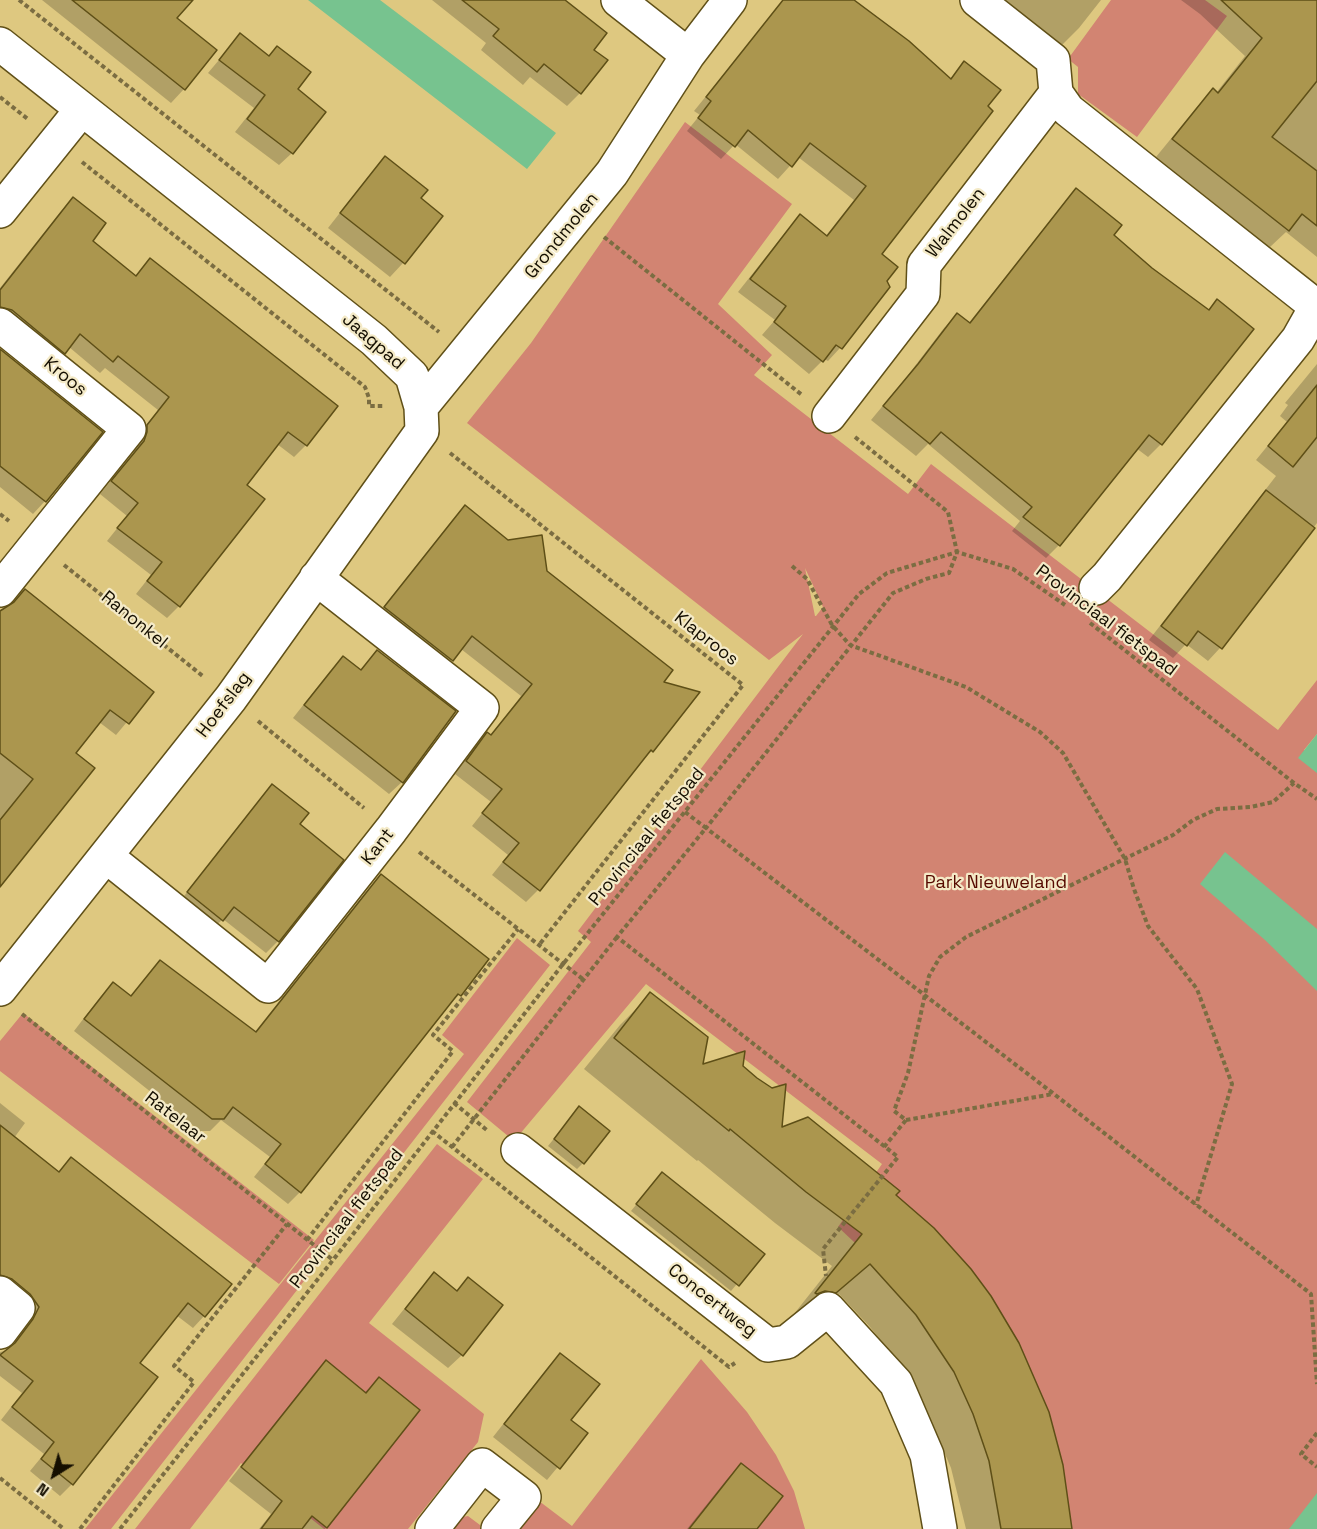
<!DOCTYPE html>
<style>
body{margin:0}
#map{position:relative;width:1317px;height:1529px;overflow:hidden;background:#dec880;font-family:"Space Grotesk",sans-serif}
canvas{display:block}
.north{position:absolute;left:24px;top:1445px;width:60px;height:60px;-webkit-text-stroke:4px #f4eac7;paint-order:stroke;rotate:217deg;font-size:16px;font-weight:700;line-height:24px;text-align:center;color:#140e00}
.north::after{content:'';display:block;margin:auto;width:21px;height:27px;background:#140e00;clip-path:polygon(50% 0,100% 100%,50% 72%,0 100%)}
</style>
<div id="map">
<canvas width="1317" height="1529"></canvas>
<div class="north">N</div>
</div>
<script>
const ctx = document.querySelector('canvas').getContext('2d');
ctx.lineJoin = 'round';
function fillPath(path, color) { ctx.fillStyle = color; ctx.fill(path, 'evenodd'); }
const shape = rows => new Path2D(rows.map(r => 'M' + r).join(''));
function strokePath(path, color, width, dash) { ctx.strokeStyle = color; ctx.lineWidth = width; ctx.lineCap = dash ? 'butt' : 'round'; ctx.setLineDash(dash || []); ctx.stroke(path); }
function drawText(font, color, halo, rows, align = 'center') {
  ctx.font = font + ' "Space Grotesk",sans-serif'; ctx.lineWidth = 4.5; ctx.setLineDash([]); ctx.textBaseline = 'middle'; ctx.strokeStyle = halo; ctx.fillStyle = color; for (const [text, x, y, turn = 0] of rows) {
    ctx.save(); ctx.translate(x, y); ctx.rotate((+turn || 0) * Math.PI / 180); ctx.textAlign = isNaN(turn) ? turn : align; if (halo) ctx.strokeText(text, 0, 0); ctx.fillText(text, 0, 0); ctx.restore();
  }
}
fillPath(shape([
 [1111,0,1205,0,1227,16,1137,137,1078,94,1078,67,1068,59],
 [685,122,792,204,718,304,772,355,754,375,908,494,931,464,1278,730,1317,680,1317,734,1304,750,1317,760,1317,1529,1005,1529,975,1391,916,1300,838,1227,882,1164,646,984,514,1141,467,1102,591,942,578,931,803,634,769,660,467,423,531,343],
 [805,568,823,607,816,616,815,616],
 [517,938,550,965,111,1529,85,1529,464,1054,442,1035],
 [23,1013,314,1240,279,1284,0,1071,0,1041],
 [437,1144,483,1179,369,1323,484,1414,478,1442,408,1529,324,1529,241,1463,190,1529,135,1529],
 [701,1359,747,1412,776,1455,794,1491,805,1529,517,1529,539,1501,572,1526],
 [468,1516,480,1525,480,1529,450,1529,458,1518]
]), '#d28472');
fillPath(shape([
 [308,0,380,0,556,133,527,169],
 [1317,734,1317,773,1298,758],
 [1225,852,1317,929,1317,991,1265,940,1200,884],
 [1317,1493,1317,1529,1289,1529]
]), '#77c38f');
fillPath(shape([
 [42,0,178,0,175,19,184,89,171,103],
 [432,0,563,0,592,50,580,93,567,106,530,77,523,85,481,50,486,43],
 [784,0,851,0,949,80,965,63,880,255,885,281,888,287,840,348,828,361,824,359,809,374,762,335,775,320,738,292,788,229,801,216,825,237,854,200,798,157,778,179,735,144,721,159,687,131,700,115,694,111],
 [993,0,1101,0,1079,28,1062,45,1046,33,1041,38],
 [1181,0,1317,0,1317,257,1286,232,1270,247,1156,157,1196,108,1213,91,1216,93,1245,56,1200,14],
 [240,35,268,57,277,48,296,89,292,153,279,165,235,132,254,108,208,73],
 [385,158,419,199,441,216,403,263,390,277,328,228,372,172],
 [1076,190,1112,235,1152,269,1207,311,1217,301,1161,444,1148,457,1136,448,1059,545,1046,558,1012,531,1020,521,928,444,916,456,871,420,905,379,944,328,957,315,968,324,1064,203],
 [73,199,90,241,135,277,150,260,336,407,306,445,294,457,277,444,245,485,263,499,179,606,167,618,136,594,151,575,107,541,127,516,100,494,132,455,136,446,135,439,158,410,105,368,100,373,69,347,52,365,0,322,0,288,61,211],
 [0,351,45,501,33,514,0,487],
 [1317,364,1317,523,1220,648,1208,661,1186,644,1173,658,1149,640,1276,476,1256,460,1287,422,1280,416,1288,405,1285,403],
 [465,507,545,572,661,683,698,692,652,751,639,762,538,890,526,902,492,875,508,855,472,826,491,802,455,774,475,746,487,734,490,736,521,696,461,649,440,672,373,620,453,519],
 [7,609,152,692,116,735,99,722,74,754,0,885,0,610],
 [377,652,402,782,389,794,293,718,330,671,343,658,360,671],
 [272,786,297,824,278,941,266,953,223,919,210,931,177,905,261,798],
 [381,876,459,995,447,1006,300,1192,288,1204,254,1177,270,1157,221,1120,210,1131,200,1131,74,1031,101,996,113,984,130,997,160,962,254,1033,369,888],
 [651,994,702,1067,741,1067,781,1129,894,1195,1070,1529,966,1529,951,1468,924,1404,899,1364,870,1327,839,1294,804,1323,786,1324,832,1266,775,1223,698,1160,697,1161,584,1069,620,1025],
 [0,1103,25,1123,14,1138,58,1173,71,1159,204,1316,193,1328,176,1315,138,1363,72,1484,60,1496,30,1471,44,1454,1,1420,22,1393,0,1376,0,1352,9,1350,21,1333,25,1324,0,1290],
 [573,1115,583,1163,577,1169,548,1146],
 [656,1180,762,1254,731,1291,631,1211],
 [434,1274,456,1291,468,1279,462,1355,448,1368,392,1324,421,1288],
 [560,1355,569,1420,586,1433,547,1480,493,1437,548,1367],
 [326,1362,364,1393,379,1379,418,1410,325,1529,259,1529,271,1514,229,1481,313,1375],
 [741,1465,755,1529,687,1529,728,1478]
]), '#0003');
const building = shape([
 [72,0,193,0,177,18,217,50,185,90,72,0],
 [462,0,565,0,607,33,594,50,608,60,581,94,544,64,537,72,493,36,499,29,462,0],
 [783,0,854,0,909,41,951,79,964,61,1001,90,988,106,993,111,882,254,898,267,887,281,890,287,842,349,836,345,823,362,774,322,786,306,750,279,800,214,827,236,866,186,810,143,792,167,748,130,735,147,698,118,711,101,706,97,783,0],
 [1221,0,1317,0,1317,81,1272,137,1317,171,1317,226,1302,214,1289,231,1172,139,1213,88,1218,93,1262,38,1221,0],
 [240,33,269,56,277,46,311,72,298,89,326,112,293,154,247,119,265,95,219,60,240,33],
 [385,156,428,190,421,198,443,216,405,264,340,213,385,156],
 [1076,188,1122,225,1114,235,1152,268,1209,310,1217,299,1254,329,1162,445,1149,435,1060,546,1023,517,1032,507,941,432,930,444,883,406,918,364,957,313,970,323,1076,188],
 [73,197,106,223,93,241,136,276,150,258,338,406,307,446,288,432,247,485,265,499,180,607,147,581,162,562,117,528,138,503,111,481,144,441,147,432,147,425,169,397,118,356,113,362,80,334,65,354,12,310,0,307,0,290,73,197],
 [0,349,103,432,46,502,0,466,0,349],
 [1317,385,1317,437,1293,467,1268,446,1317,385],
 [1266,490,1315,528,1222,649,1198,631,1187,646,1161,626,1266,490],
 [465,505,508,540,542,535,547,571,673,670,664,682,700,692,653,752,651,750,540,891,503,862,519,843,482,813,502,789,466,761,487,732,491,735,532,684,472,636,453,661,384,607,465,505],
 [25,589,154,692,129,724,110,710,76,753,95,768,0,887,0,820,33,779,0,753,0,611,14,602,25,589],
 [377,650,456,711,403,783,304,705,343,656,361,670,377,650],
 [272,784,309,813,300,824,344,860,279,942,234,907,223,921,187,892,272,784],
 [381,874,489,959,461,996,458,994,301,1193,265,1164,281,1144,233,1107,224,1119,212,1119,84,1019,113,982,131,996,160,960,256,1032,381,874],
 [650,992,708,1037,703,1064,745,1051,743,1066,757,1078,772,1088,786,1084,782,1127,808,1117,900,1191,896,1195,934,1228,971,1269,991,1296,1019,1343,1049,1412,1063,1465,1072,1529,1001,1529,989,1461,973,1414,954,1372,916,1315,870,1264,836,1293,825,1291,817,1294,815,1293,862,1234,806,1192,730,1129,729,1131,614,1038,650,992],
 [579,1106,610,1131,584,1164,554,1139,579,1106],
 [0,1125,59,1172,71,1157,232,1284,205,1317,188,1303,140,1363,158,1377,73,1485,41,1459,54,1442,12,1407,33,1381,0,1355,15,1343,33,1319,39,1307,30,1294,12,1279,0,1275,0,1125],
 [662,1172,765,1254,739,1286,636,1204,662,1172],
 [434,1272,457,1291,468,1277,503,1305,463,1356,405,1309,434,1272],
 [560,1353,600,1384,571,1420,588,1433,560,1469,504,1424,560,1353],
 [326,1360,366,1393,379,1377,420,1410,327,1528,312,1516,302,1529,261,1529,282,1501,241,1467,326,1360],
 [741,1463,783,1496,757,1529,689,1529,741,1463]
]);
fillPath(building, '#ab964e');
strokePath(building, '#5e4f17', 1.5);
const minor = shape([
 [618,0,688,55],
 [977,0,1053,60,1056,93,1068,110,1317,307],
 [0,44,374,340,412,376,421,407,422,431,231,698,0,989],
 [0,211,82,109],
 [0,325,129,429,0,590],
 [421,407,612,173,688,55,730,0],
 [829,416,923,294,924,265,1056,93],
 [1096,588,1107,577,1298,339,1316,307],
 [106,856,268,986,391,830,482,708,316,578],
 [518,1150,768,1345,787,1342,828,1309,896,1383,927,1455,940,1529],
 [0,1293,18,1308,0,1332],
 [432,1529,482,1465,524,1497,498,1529]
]);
strokePath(minor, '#605018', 36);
strokePath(shape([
 [19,0,439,332],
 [0,97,29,120],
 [82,162,365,387,369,398,369,406,385,406],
 [604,237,802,395],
 [855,437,948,512,957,552,949,573,926,579,893,593,706,828,1054,1094,1311,1294,1317,1384],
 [450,453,743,685,539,945],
 [0,514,9,521],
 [64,565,204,677],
 [792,566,807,579,832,625,850,645,966,687,1040,732,1063,753,1125,859,1134,889,1148,926,1197,989,1232,1084,1196,1205],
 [1090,623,1294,783,1317,799],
 [258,721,364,808],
 [685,812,706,828,617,937,898,1157,823,1249,826,1276],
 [419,852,584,980],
 [22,1014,333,1260],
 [454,1103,488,1131],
 [906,1120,1053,1094],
 [432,1131,729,1367,735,1363],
 [452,1147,617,937],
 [884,1147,906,1120,894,1111,908,1073,929,976,940,957,966,937,1173,835,1193,820,1217,809,1251,807,1273,802,1294,783],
 [307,1240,453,1051,433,1035,518,929],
 [1317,1433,1301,1454,1317,1467],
 [0,1478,64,1529],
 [80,1529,194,1382,174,1366,287,1224],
 [120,1529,333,1260,563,964,859,594,887,573,957,552,1013,569,1065,605]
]), '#7b6d42', 4, [4.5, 3]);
strokePath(minor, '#fff', 33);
drawText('18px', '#140e00', '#f4eac7', [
 ["Walmolen",956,223,-52],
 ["Grondmolen",562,236,-51],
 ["Jaagpad",373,342,41],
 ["Kroos",65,377,39],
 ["Ranonkel",134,620,39],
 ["Provinciaal fietspad",1106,621,37],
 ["Klaproos",706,639,38],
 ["Hoefslag",224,705,-53],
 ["Provinciaal fietspad",647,837,-51],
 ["Kant",378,847,-52],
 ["Ratelaar",175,1118,38],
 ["Provinciaal fietspad",347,1219,-52],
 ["Concertweg",712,1301,38]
]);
drawText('18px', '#560900', '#f4eac7', [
 ["Park Nieuweland",996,883]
]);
</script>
